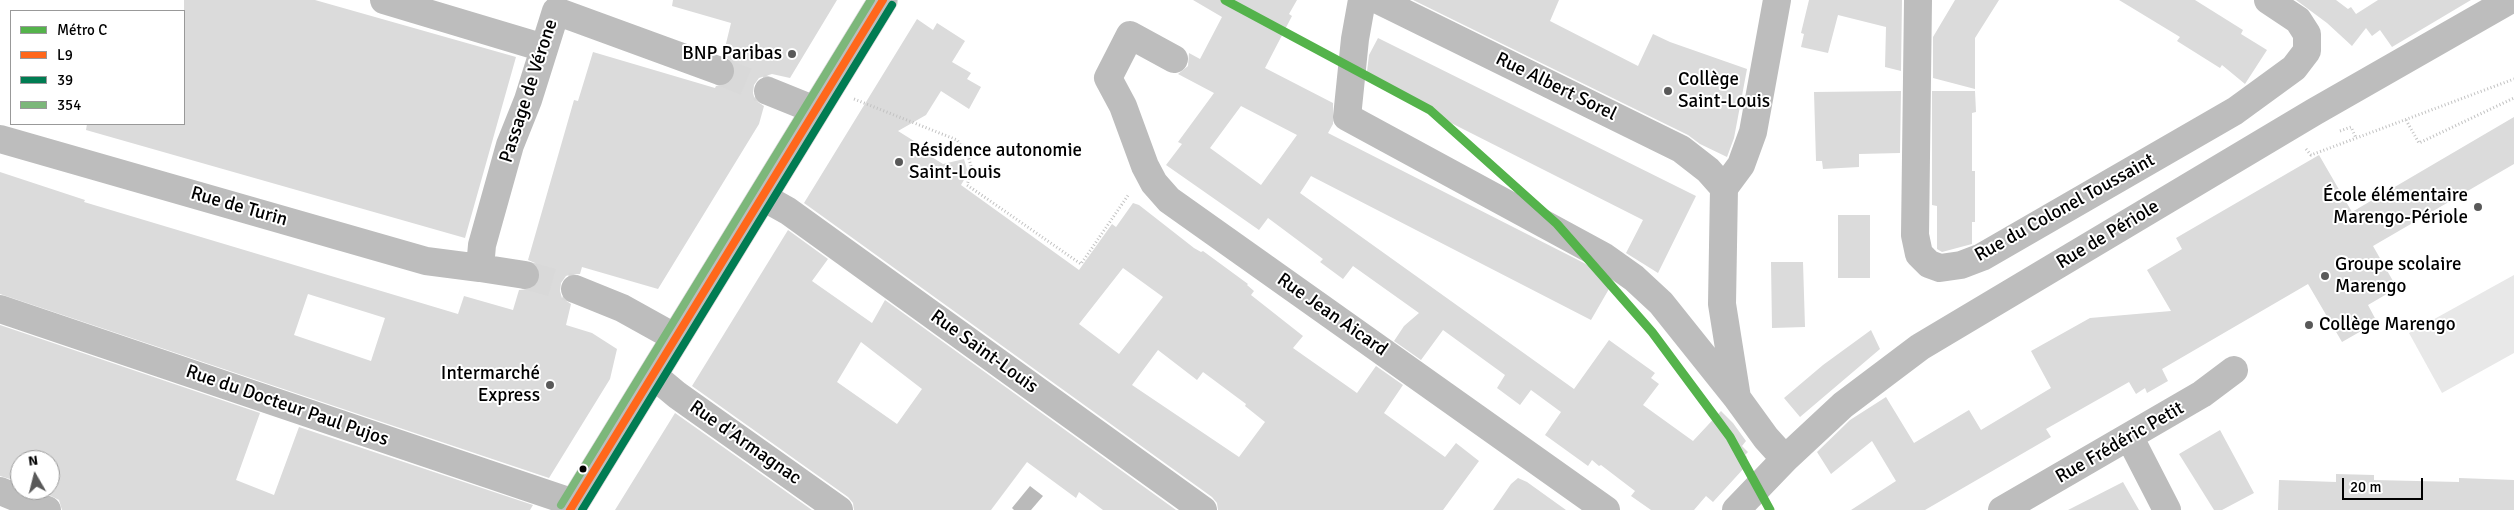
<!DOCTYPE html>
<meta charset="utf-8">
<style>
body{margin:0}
#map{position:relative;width:2514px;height:510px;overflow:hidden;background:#fff;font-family:Signika,sans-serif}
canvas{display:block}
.legend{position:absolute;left:10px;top:10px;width:175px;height:115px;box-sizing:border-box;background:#fff;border:1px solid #999;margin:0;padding:6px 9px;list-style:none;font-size:15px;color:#000}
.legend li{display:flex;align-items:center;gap:10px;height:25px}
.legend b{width:25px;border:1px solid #999}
.north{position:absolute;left:10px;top:450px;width:50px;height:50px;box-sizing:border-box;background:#fff;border:1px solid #999;border-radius:50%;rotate:352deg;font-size:14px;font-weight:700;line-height:20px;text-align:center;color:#000}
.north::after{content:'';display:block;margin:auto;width:18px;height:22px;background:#595959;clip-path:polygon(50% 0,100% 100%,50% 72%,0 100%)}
.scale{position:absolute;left:2342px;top:478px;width:81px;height:22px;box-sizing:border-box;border:2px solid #000;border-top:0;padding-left:6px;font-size:15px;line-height:18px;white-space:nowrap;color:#000;-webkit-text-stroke:4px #fff;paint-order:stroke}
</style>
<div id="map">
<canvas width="2514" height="510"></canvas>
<ul class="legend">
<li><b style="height:6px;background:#54b34b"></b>Métro C</li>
<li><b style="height:6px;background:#ff671b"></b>L9</li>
<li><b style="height:6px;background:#007c52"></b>39</li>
<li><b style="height:6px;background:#7cb77a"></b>354</li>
</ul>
<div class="north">N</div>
<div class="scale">20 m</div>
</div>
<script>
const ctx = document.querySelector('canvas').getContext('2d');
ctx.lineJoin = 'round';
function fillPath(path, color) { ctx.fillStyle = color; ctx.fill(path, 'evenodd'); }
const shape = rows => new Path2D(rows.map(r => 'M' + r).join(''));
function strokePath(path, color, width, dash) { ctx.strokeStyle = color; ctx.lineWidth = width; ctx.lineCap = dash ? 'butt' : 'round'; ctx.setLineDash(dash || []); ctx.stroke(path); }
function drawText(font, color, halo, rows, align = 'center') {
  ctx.font = font + ' Signika,sans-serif'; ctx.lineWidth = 4; ctx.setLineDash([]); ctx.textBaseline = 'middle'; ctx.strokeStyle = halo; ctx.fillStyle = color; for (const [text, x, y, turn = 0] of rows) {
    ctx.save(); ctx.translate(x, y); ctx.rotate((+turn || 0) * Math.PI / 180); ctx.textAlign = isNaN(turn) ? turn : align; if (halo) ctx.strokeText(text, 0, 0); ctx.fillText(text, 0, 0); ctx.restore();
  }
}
fillPath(shape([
 [2514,275,2514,353,2442,393,2409,333]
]), '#e8e8e8');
fillPath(shape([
 [1030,486,1043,496,1031,510,1014,510,1012,508]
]), '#bababa');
fillPath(shape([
 [184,0,315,0,516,57,465,238,86,130,87,124,184,124],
 [673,0,837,0,790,78,772,74,759,78,754,85,753,93,755,100,764,106,759,124,658,289,582,267,580,274,572,274,566,276,561,283,560,291,562,298,571,304,566,325,592,333,617,349,610,379,549,478,0,294,0,172,85,200,84,202,458,314,464,296,513,310,519,290,531,289,537,284,540,278,539,269,535,263,528,260,574,100,578,101,593,52,715,88,716,86,730,83,734,77,735,69,732,61,723,56,731,23,672,6],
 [308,294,385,318,371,361,294,335],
 [1193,0,1297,0,1289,14,1292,16,1265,68,1333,103,1333,124,1328,133,1584,263,1613,282,1591,320,1311,176,1300,193,1574,389,1609,340,1655,373,1651,378,1659,384,1643,405,1693,441,1721,411,1733,423,1746,441,1742,446,1748,452,1745,455,1747,457,1741,463,1745,467,1713,502,1706,496,1694,510,1651,510,1631,496,1635,491,1601,465,1599,466,1592,460,1588,466,1545,435,1561,412,1531,390,1520,405,1497,388,1505,375,1443,330,1421,360,1394,341,1404,326,1419,313,1353,266,1343,279,1320,262,1323,259,1268,218,1259,230,1166,165,1182,144,1178,142,1214,93,1178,74,1188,66,1189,53,1200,59,1222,17],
 [1241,106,1297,135,1261,185,1210,148],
 [1413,0,1559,0,1550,21,1638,66,1653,34,1670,42,1747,69,1734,138,1727,157,1700,144,1688,135],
 [1809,0,1902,0,1901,71,1885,67,1886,27,1838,15,1828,53,1801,47,1804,34,1801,33],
 [1955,0,1999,0,1975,38,1975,89,1933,78,1933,37],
 [2119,0,2195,0,2243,30,2241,34,2267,50,2245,84,2222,65,2220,68,2177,41,2180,37],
 [2296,0,2336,0,2348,9,2351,7,2356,14,2378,0,2471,0,2392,47,2380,30,2372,36,2366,28,2352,46,2327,23],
 [917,19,933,30,937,23,965,41,952,62,971,73,967,79,981,87,969,109,941,91,926,115,898,131,914,141,912,145,943,164,964,159,968,173,961,185,1079,270,1112,224,1116,227,1133,203,1139,205,1194,248,1201,252,1203,251,1248,284,1247,285,1254,291,1251,295,1303,336,1293,348,1357,393,1376,366,1403,385,1384,413,1445,457,1456,443,1479,461,1443,510,1218,510,1217,503,1212,497,804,203],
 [1123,268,1163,297,1119,354,1079,324],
 [1158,350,1197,380,1203,372,1246,404,1245,406,1265,422,1239,457,1132,385],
 [1378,38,1696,196,1658,273,1626,253,1643,220,1366,80,1369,55],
 [1901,91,1900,153,1859,154,1859,167,1823,169,1822,161,1816,161,1814,92],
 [1932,91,1975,91,1976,112,1972,113,1972,171,1975,171,1975,222,1972,222,1972,244,1942,252,1937,249,1937,206,1932,205],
 [2514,117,2514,164,2373,246,2397,288,2368,305,2377,322,2342,342,2308,284,2162,369,2168,381,2147,393,2145,388,2136,394,2129,382,2046,429,2051,437,1925,510,1851,510,1896,481,1872,441,1831,474,1817,452,1850,420,1886,397,1914,443,1969,410,1981,430,2051,388,2031,351,2090,318,2171,311,2147,270,2182,249,2176,238,2319,155,2352,212],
 [1838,215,1870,215,1870,278,1838,278],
 [788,230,828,259,812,281,872,323,885,300,1176,510,1103,510,1079,492,1076,498,1027,462,991,510,854,510,853,503,848,497,692,386],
 [861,342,922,389,897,424,837,382],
 [1771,262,1803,262,1805,327,1772,328],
 [0,325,260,413,236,480,274,495,299,427,533,505,530,510,62,510,59,500,39,490,50,490,50,460,20,460,20,482,0,476],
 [1871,330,1880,349,1800,417,1784,398,1823,365],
 [675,413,812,510,615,510],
 [2220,430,2254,493,2222,510,2214,510,2179,454],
 [2336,474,2374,475,2374,480,2459,482,2459,478,2514,480,2514,510,2278,510,2279,480,2336,482],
 [1518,478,1527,482,1566,510,1493,510,1511,484],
 [2123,482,2139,510,2068,510]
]), '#dbdbdb');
strokePath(shape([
 [720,71,768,91],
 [525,275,575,289]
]), '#d9d9d9', 28, [28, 14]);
const major = shape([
 [570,510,883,0]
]);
strokePath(major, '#dbdbdb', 30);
strokePath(shape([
 [854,99,957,140,968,155,972,170,967,185,1081,264,1129,194],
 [2406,120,2419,143,2514,98],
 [2340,131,2351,127,2356,138],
 [2306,149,2311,155,2514,79]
]), '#c2c2c2', 3, [1, 2.5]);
strokePath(shape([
 [384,0,544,48],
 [1362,0,1355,39,1347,117,1603,256,1634,278,1661,303,1737,398],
 [1378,0,1681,149,1708,170,1724,188,1722,304,1737,398,1766,438,1785,459],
 [1918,0,1915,235,1919,254,1929,264,1940,268,1961,265,1982,257,2235,111,2294,68,2307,51,2307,34,2298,20,2268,0],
 [1174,59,1130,35,1108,78,1123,106,1145,166,1154,183,1169,200,1606,510],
 [768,91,815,110],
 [0,139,426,261,480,268],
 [1724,188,1741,165,1753,132,1777,0],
 [763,197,788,211,1203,510],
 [525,275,480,268,482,245,510,145,528,100,556,11,720,71],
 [575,289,622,308,676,338],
 [0,309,574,503],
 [653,375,677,395,839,510],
 [2130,438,2167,510],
 [0,491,47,510],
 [1736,510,1785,459,1843,405,1920,347,2314,112,2510,0],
 [2002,510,2202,394,2234,370]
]), '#bdbdbd', 28);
strokePath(major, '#bdbdbd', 28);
strokePath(shape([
 [570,510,883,0]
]), '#ff671b', 8);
strokePath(shape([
 [582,510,892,5]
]), '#007c52', 8);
strokePath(shape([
 [561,505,871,0]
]), '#7cb77a', 8);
strokePath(shape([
 [1225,0,1430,110,1557,224,1652,332,1730,437,1770,510]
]), '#54b34b', 9);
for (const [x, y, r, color] of [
 [792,54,5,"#595959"],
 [1668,91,5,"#595959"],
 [899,162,5,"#595959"],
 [2478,207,5,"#595959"],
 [2325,276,5,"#595959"],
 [2309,325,5,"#595959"],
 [550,385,5,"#595959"],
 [583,469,4.5,"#000"]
]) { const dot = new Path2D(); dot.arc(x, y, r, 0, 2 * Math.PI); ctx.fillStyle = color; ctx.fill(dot); strokePath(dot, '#fff', 2); }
drawText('19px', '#000', '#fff', [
 ["BNP Paribas",782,54,"right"],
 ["Collège",1678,80],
 ["Saint-Louis",1678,102],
 ["Résidence autonomie",909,151],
 ["Saint-Louis",909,173],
 ["École élémentaire",2468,196,"right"],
 ["Marengo-Périole",2468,218,"right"],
 ["Groupe scolaire",2335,265],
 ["Marengo",2335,287],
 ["Collège Marengo",2319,325],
 ["Intermarché",540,374,"right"],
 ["Express",540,396,"right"]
], 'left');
drawText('19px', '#000', '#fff', [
 ["Rue Albert Sorel",1556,87,26],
 ["Passage de Vérone",529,91,-72],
 ["Rue de Turin",239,207,16],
 ["Rue du Colonel Toussaint",2065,208,-29],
 ["Rue de Périole",2108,235,-31],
 ["Rue Jean Aicard",1332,315,35],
 ["Rue Saint-Louis",984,352,36],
 ["Rue du Docteur Paul Pujos",287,406,19],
 ["Rue d'Armagnac",745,443,35],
 ["Rue Frédéric Petit",2120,443,-30]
]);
</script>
